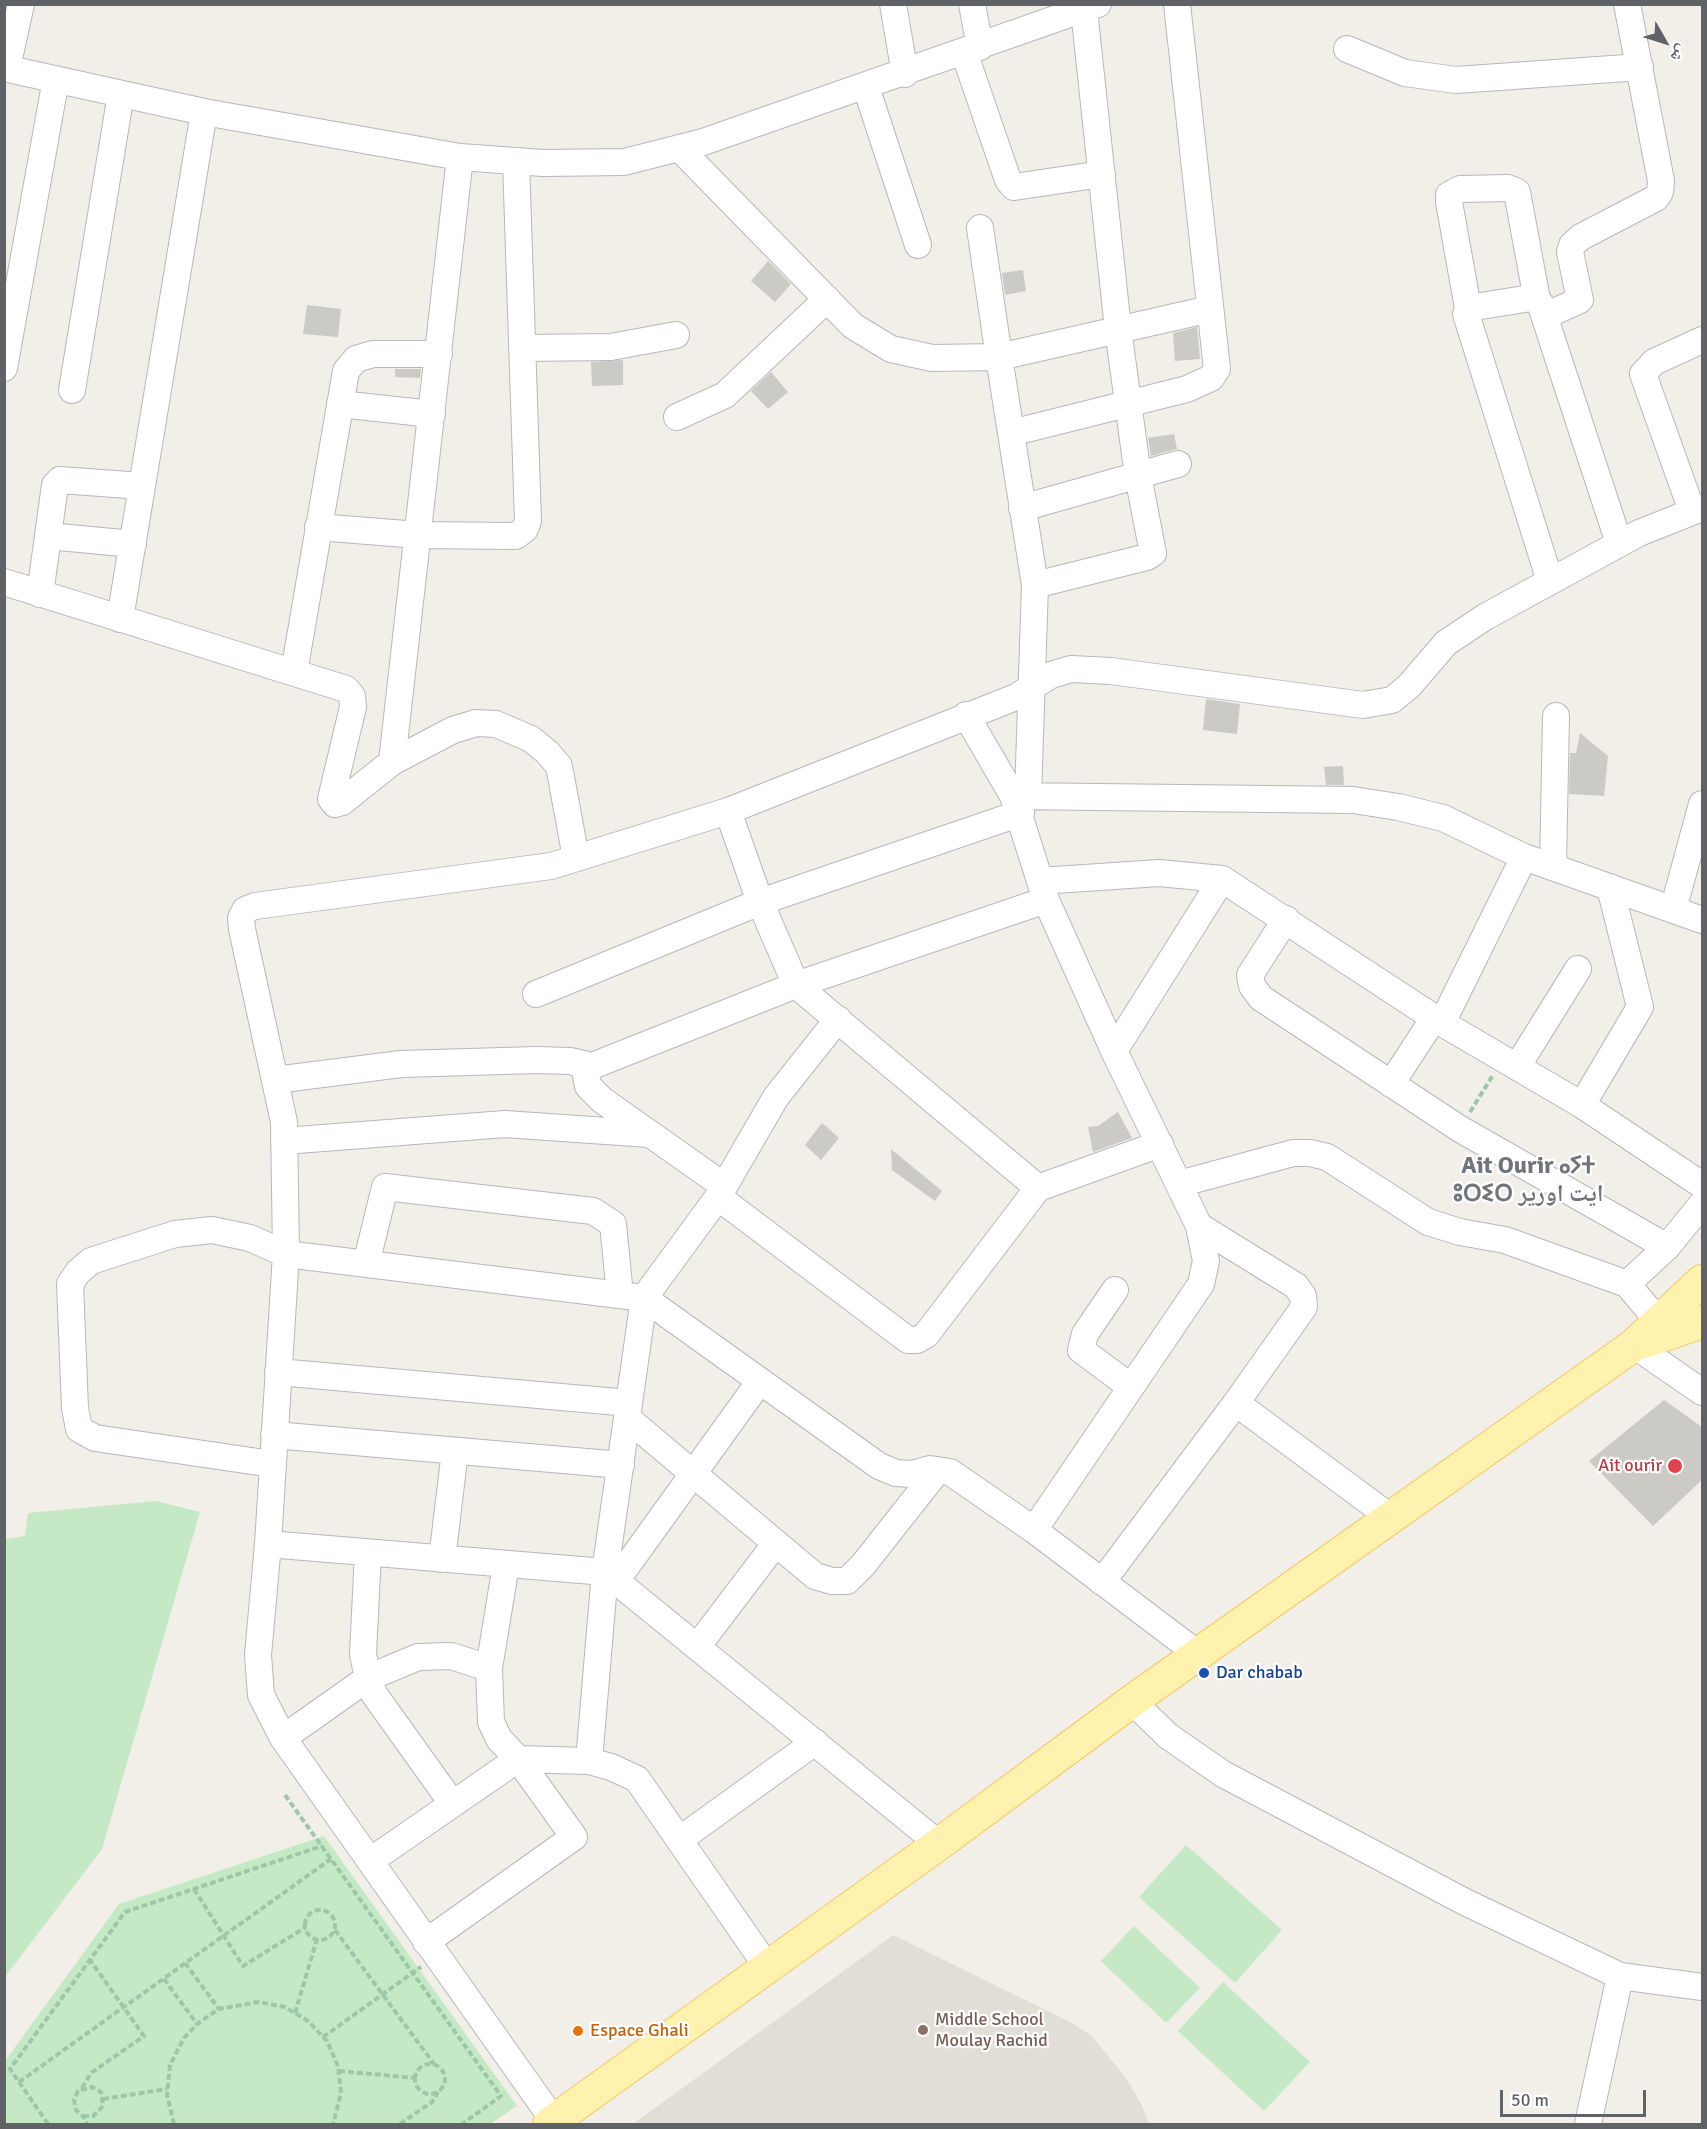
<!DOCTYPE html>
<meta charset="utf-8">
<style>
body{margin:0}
#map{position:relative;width:1707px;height:2129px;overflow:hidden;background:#f1efe8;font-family:Signika,"Noto Naskh Arabic",sans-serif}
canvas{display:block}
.frame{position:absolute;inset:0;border:6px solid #5f6368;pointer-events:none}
.north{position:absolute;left:1635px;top:12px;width:60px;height:60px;-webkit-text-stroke:4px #fff;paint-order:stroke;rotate:129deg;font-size:16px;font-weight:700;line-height:24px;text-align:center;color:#5f6368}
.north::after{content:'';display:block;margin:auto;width:21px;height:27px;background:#5f6368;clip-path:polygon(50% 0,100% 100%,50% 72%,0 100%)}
.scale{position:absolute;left:1500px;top:2090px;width:146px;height:27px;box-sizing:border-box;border:3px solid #5f6368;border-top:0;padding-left:8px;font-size:18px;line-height:21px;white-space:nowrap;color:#5f6368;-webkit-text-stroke:4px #fff;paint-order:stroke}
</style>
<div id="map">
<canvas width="1707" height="2129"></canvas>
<div class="frame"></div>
<div class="north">ش</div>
<div class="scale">50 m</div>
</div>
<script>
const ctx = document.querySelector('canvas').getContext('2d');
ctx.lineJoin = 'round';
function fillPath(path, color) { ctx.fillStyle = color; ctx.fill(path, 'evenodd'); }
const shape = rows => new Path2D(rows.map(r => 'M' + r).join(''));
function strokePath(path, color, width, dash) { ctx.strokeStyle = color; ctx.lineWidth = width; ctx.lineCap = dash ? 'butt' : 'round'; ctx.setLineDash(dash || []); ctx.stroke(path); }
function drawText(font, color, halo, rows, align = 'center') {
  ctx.font = font + ' Signika,"Noto Naskh Arabic","Noto Sans Tifinagh",sans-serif'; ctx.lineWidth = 4.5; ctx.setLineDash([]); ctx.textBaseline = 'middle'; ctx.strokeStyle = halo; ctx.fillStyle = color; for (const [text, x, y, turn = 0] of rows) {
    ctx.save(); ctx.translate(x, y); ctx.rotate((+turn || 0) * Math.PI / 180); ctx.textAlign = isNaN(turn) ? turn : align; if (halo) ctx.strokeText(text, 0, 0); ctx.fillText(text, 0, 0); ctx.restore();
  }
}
fillPath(shape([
 [893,1935,1072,2023,1092,2036,1126,2078,1142,2106,1149,2124,633,2124]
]), '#e1ded6');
fillPath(shape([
 [156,1501,200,1512,102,1849,5,1977,5,1539,25,1536,28,1513],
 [324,1836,517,2106,490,2124,5,2124,5,2061,119,1904],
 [1186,1845,1282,1930,1235,1983,1139,1897],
 [1134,1926,1200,1988,1166,2023,1101,1961],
 [1223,1982,1310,2062,1264,2111,1178,2031]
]), '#c5e8c5');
fillPath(shape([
 [768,261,791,284,775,302,751,281],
 [1023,270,1026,291,1005,295,1002,273],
 [307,305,341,309,338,337,303,334],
 [1197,327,1200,359,1175,361,1173,333],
 [623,360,623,385,592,386,591,362],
 [395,369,421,369,420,378,395,377],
 [771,372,788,392,768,409,751,391],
 [1174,434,1177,449,1151,456,1148,438],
 [1206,699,1240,704,1237,734,1203,730],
 [1580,733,1608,756,1604,796,1569,794,1570,753,1576,753],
 [1343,766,1344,785,1326,785,1324,767],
 [1118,1112,1132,1138,1093,1152,1088,1127,1098,1126],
 [822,1123,839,1138,821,1160,805,1145],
 [891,1149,942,1191,935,1201,892,1170],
 [1664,1400,1702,1427,1702,1480,1653,1526,1589,1461]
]), '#cccac5');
const minor = shape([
 [893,4,905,74],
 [972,4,980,47],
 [1347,49,1405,73,1456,80,1640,67],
 [964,52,1008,180,1014,187,1102,174],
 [4,68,204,112,460,157,543,163,624,162,703,142,1098,4],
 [7,68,21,4],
 [866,87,918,245],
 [679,148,853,326,891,349,932,358,999,357,1035,585,1028,796],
 [980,228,999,357,1210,309],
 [1468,308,1449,202,1449,195,1460,189,1508,188,1517,192,1537,300],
 [1545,316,1580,300,1570,252,1572,245,1581,237,1656,198,1660,192,1661,181,1627,4],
 [522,348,611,347,676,335],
 [4,368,56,79],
 [72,390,121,94],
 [340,404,432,414],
 [677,417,725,395,827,299],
 [1011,433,1187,389,1211,378,1217,369,1177,4],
 [1022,508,1178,464],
 [1692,511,1643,374,1654,362,1702,340],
 [318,527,418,535,516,536,525,529,528,521,516,161],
 [48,536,133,544],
 [1550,581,1466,314,1468,308,1531,298,1540,303,1619,543],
 [4,582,346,689,352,696,353,707,331,799,335,804,342,802,392,762,453,730,476,723,496,724,531,739,547,752,559,766,576,858],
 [1035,585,1147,557,1153,553,1138,476,1118,329,1084,10],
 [40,594,55,485,60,480,142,486],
 [120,619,204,112],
 [294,672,346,371,356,359,373,354,439,354],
 [966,715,1013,796,1046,900,1114,1051,1199,1226,1206,1261,1201,1284,1034,1530],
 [392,762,460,157],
 [1013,796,1353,800,1398,807,1443,818,1524,857,1702,920],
 [728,811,760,902,796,985,1038,1188],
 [1553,866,1556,716],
 [1040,881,1159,873,1222,879,1442,1023,1582,1105,1702,1185],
 [1673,910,1702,804],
 [1286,919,1250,975,1252,986,1261,998,1460,1129,1667,1247],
 [536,994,760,902,1021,813],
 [1442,1023,1524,857],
 [1114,1051,1222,879],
 [1517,1067,1578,969],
 [275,1080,401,1064,537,1060,570,1061,592,1066],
 [1391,1084,1434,1018],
 [1582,1105,1640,1007,1610,887],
 [284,1141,505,1124,649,1134],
 [1179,1184,1293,1153,1310,1153,1327,1157,1428,1222,1460,1232,1505,1240,1627,1284,1659,1322],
 [724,1186,602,1100,588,1086,586,1076,592,1066,796,985,1046,900],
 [718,1197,776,1097,838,1019],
 [1199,1226,1296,1286,1303,1296,1304,1307,1236,1403,1390,1517],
 [366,1264,385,1187,593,1211,613,1224,620,1295],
 [1627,1284,1667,1247,1702,1204],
 [1115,1290,1085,1334,1081,1350,1131,1387],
 [1634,1345,1702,1392],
 [278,1372,629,1403],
 [627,1418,815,1576,832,1581,847,1581,863,1565,938,1470],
 [274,1435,621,1465],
 [272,1464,95,1438,79,1429,75,1408,70,1284,78,1272,91,1261,175,1234,212,1230,250,1238,286,1254,644,1298,879,1466,896,1473,913,1474,930,1469,950,1472,1034,1530,1198,1654],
 [268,1544,605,1572,939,1844],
 [368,1553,363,1654,368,1678,374,1694,452,1803],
 [442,1559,455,1451],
 [616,1581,760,1381],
 [1102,1582,1236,1403],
 [697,1647,776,1543],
 [489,1668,506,1565],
 [1132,1701,1168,1736,1223,1774,1465,1902,1620,1976,1702,1987],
 [283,1738,368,1678,418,1657,451,1656,489,1668,491,1722,499,1739,518,1759,574,1837,426,1942],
 [589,1761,605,1572,644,1298,718,1197,908,1340,917,1340,926,1335,1038,1188,1160,1144],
 [679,1840,815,1742],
 [370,1861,518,1759,589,1761,611,1767,637,1779,768,1968],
 [554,2121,283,1738,261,1695,258,1655,268,1544,286,1254,284,1122,242,929,241,918,245,910,255,906,551,866,728,811,1016,697,1051,675,1071,669,1111,671,1363,705,1392,700,1409,686,1446,643,1485,617,1639,533,1702,508],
 [1588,2124,1620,1976]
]);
const major = shape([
 [1644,1342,1702,1322],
 [549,2124,939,1844,1132,1701,1634,1345,1702,1281]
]);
strokePath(minor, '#b5b8bc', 28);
strokePath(major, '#f2c960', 34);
strokePath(shape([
 [1470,1112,1493,1075],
 [285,1795,501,2096,462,2124],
 [194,1889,243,1966,306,1927],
 '305 1925a15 15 0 1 1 30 0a15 15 0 1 1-30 0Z',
 [335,1930,434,2064],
 [185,1963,219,2009],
 [164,1979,197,2024],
 [295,2013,317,1939],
 [323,2037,421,1967],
 '415 2079a15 15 0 1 1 30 0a15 15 0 1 1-30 0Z',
 [339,2071,415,2078],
 [19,2082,331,1859],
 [82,2088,91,2073,144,2036,90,1960],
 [103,2099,167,2089],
 [83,2116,93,2116,103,2106,101,2092,92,2087,78,2091,74,2100,76,2110,83,2116,87,2124],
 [48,2124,10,2069,125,1912,322,1846],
 [174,2124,167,2095,170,2065,184,2038,197,2024,219,2009,258,2002,285,2007,308,2021,327,2041,338,2066,341,2093,333,2124],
 [400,2124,432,2102,438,2092]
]), '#9cc7a9', 4, [6, 3]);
strokePath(minor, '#fff', 26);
strokePath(major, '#fff2af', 32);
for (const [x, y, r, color] of [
 [1675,1466,8,"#e0444e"],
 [1204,1673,6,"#1a4fb4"],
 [923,2030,6,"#8d6e63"],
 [578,2031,6,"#e8710a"]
]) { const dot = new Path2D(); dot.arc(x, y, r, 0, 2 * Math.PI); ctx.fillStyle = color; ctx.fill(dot); strokePath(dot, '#fff', 2); }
drawText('18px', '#be3a42', '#fff', [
 ["Ait ourir",1662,1466]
], 'right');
drawText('18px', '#164399', '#fff', [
 ["Dar chabab",1216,1673]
], 'left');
drawText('18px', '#785e54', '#fff', [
 ["Middle School",935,2020],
 ["Moulay Rachid",935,2041]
], 'left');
drawText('18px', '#c56008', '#fff', [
 ["Espace Ghali",590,2031]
], 'left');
drawText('bold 24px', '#70757a', '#fff', [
 ["Ait Ourir ⴰⵢⵜ",1528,1167],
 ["ⵓⵔⵉⵔ ايت اورير",1528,1195]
]);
</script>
